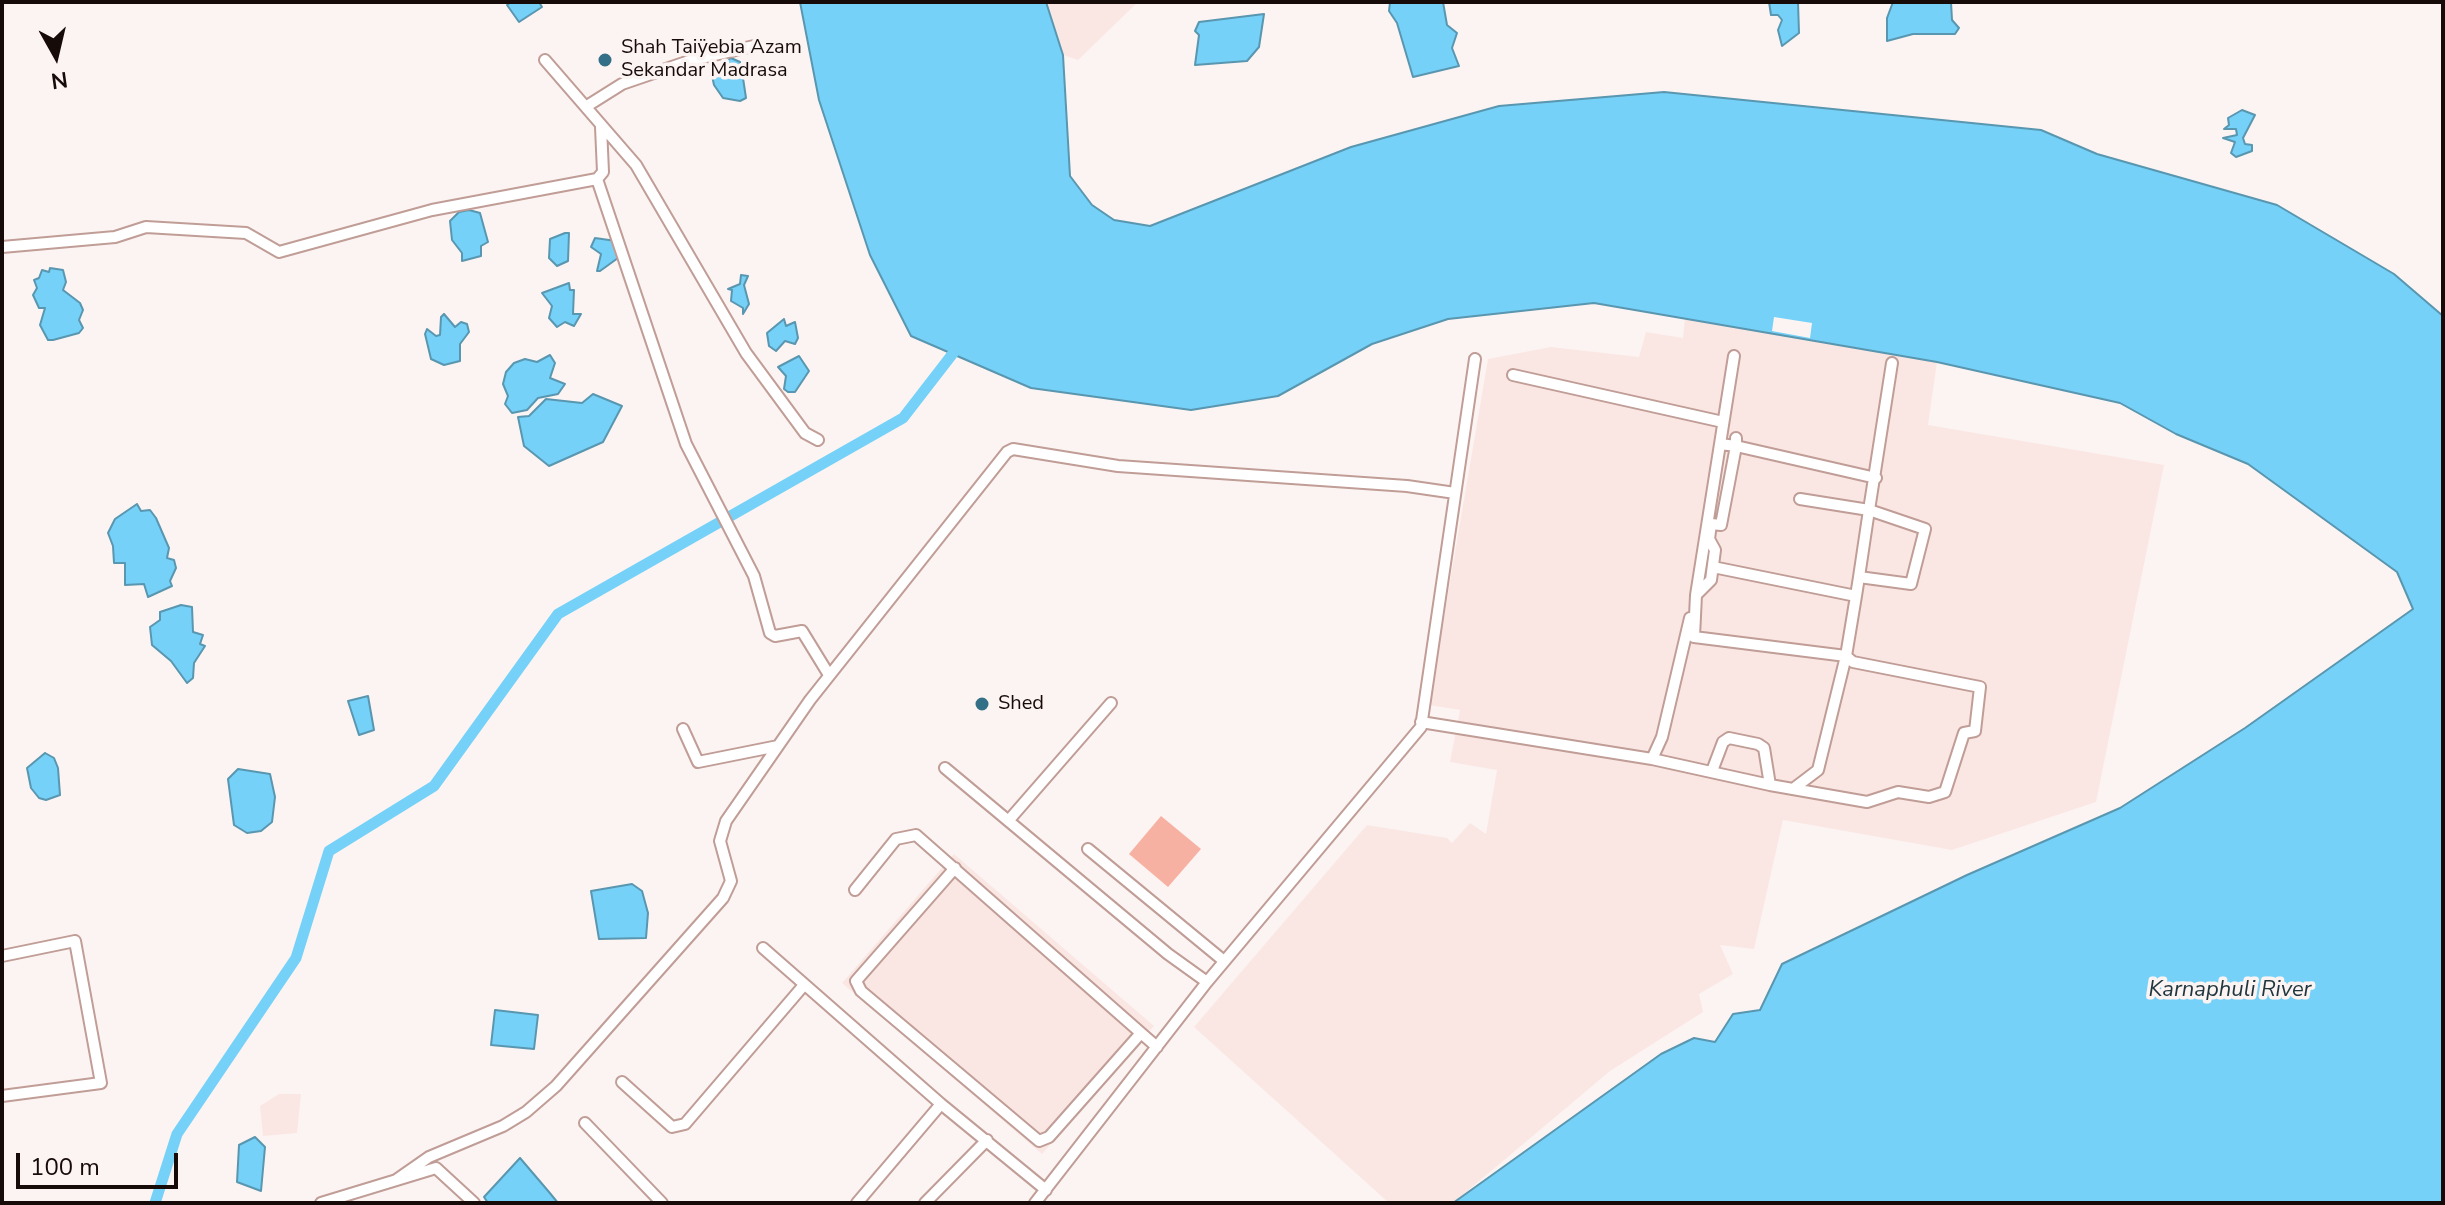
<!DOCTYPE html>
<meta charset="utf-8">
<style>
body{margin:0}
#map{position:relative;width:2445px;height:1205px;overflow:hidden;background:#fcf4f2;font-family:"Nunito Sans",sans-serif}
canvas{display:block}
.frame{position:absolute;inset:0;border:4px solid #170b09;pointer-events:none}
.north{position:absolute;left:16px;top:16px;width:80px;height:80px;-webkit-text-stroke:6px #fcf4f2;paint-order:stroke;rotate:172deg;font-size:22px;font-weight:700;line-height:32px;text-align:center;color:#170b09}
.north::after{content:'';display:block;margin:auto;width:28px;height:36px;background:#170b09;clip-path:polygon(50% 0,100% 100%,50% 72%,0 100%)}
.scale{position:absolute;left:16px;top:1153px;width:162px;height:36px;box-sizing:border-box;border:4px solid #170b09;border-top:0;padding-left:10px;font-size:24px;line-height:28px;white-space:nowrap;color:#170b09;-webkit-text-stroke:6px #fcf4f2;paint-order:stroke}
</style>
<div id="map">
<canvas width="2445" height="1205"></canvas>
<div class="frame"></div>
<div class="north">N</div>
<div class="scale">100 m</div>
</div>
<script>
const ctx = document.querySelector('canvas').getContext('2d');
ctx.lineJoin = 'round';
function fillPath(path, color) { ctx.fillStyle = color; ctx.fill(path, 'evenodd'); }
const shape = rows => new Path2D(rows.map(r => 'M' + r).join(''));
function strokePath(path, color, width, dash) { ctx.strokeStyle = color; ctx.lineWidth = width; ctx.lineCap = dash ? 'butt' : 'round'; ctx.setLineDash(dash || []); ctx.stroke(path); }
function drawText(font, color, halo, rows, align = 'center') {
  ctx.font = font + ' "Nunito Sans",sans-serif'; ctx.lineWidth = 7; ctx.setLineDash([]); ctx.textBaseline = 'middle'; ctx.strokeStyle = halo; ctx.fillStyle = color; for (const [text, x, y, turn = 0] of rows) {
    ctx.save(); ctx.translate(x, y); ctx.rotate((+turn || 0) * Math.PI / 180); ctx.textAlign = isNaN(turn) ? turn : align; if (halo) ctx.strokeText(text, 0, 0); ctx.fillText(text, 0, 0); ctx.restore();
  }
}
fillPath(shape([
 [1046,2,1138,2,1078,60,1063,55],
 [1685,318,1937,362,1928,425,2164,465,2096,802,1952,850,1783,820,1754,949,1720,945,1733,974,1699,994,1703,1012,1610,1071,1453,1203,1389,1203,1194,1027,1367,825,1447,838,1452,843,1470,823,1486,834,1497,770,1450,762,1460,710,1429,705,1488,359,1551,347,1639,357,1646,332,1683,338],
 [954,854,1154,1026,1042,1154,842,983],
 [279,1094,301,1094,297,1133,263,1136,260,1106]
]), '#fae7e3');
fillPath(shape([
 [1161,816,1201,849,1168,887,1129,854]
]), '#f7b1a2');
const water = shape([
 [511,2,539,2,542,7,519,22,507,5,511,2],
 [800,2,1046,2,1063,55,1070,176,1092,205,1114,220,1150,226,1351,147,1499,106,1664,92,2041,130,2097,154,2277,205,2394,274,2443,316,2443,1203,1453,1203,1661,1054,1694,1038,1715,1042,1733,1014,1760,1010,1782,964,1967,875,2120,808,2245,728,2413,609,2397,572,2248,464,2176,434,2120,403,1937,362,1594,303,1448,319,1372,344,1278,396,1191,410,1031,388,911,336,870,255,819,100,800,2],
 [1390,2,1443,2,1447,25,1457,33,1452,48,1459,66,1413,77,1397,23,1389,11,1390,2],
 [1769,2,1798,2,1799,33,1782,46,1778,30,1782,20,1778,15,1771,15,1769,2],
 [1893,2,1951,2,1952,20,1959,28,1955,34,1913,34,1887,41,1887,18,1893,2],
 [1264,14,1259,47,1247,61,1195,65,1199,35,1195,31,1199,22,1264,14],
 [731,58,740,62,740,67,749,69,749,74,743,78,746,98,740,101,723,98,714,85,711,71,731,58],
 [2242,110,2255,115,2243,138,2245,144,2252,145,2252,151,2236,157,2231,153,2235,142,2223,138,2237,135,2236,129,2224,129,2229,125,2228,118,2242,110],
 [469,210,480,213,488,242,481,246,481,256,462,261,462,253,452,240,450,221,459,212,469,210],
 [565,233,569,233,568,261,557,266,549,258,550,239,565,233],
 [595,238,616,241,618,252,618,258,600,271,597,271,601,254,591,247,595,238],
 [50,268,63,270,66,282,63,290,80,303,83,310,79,320,83,328,79,333,53,340,48,340,40,325,45,308,39,308,33,295,37,288,34,280,39,278,42,270,49,272,50,268],
 [741,275,748,276,744,285,749,304,743,314,743,308,731,301,732,290,728,289,740,284,741,275],
 [569,283,570,290,574,290,573,314,581,314,574,326,565,322,557,327,549,318,552,306,542,293,569,283],
 [444,314,455,327,461,322,467,324,469,332,460,344,460,361,444,365,431,359,425,334,427,329,436,336,440,335,441,317,444,314],
 [784,319,786,326,795,322,798,338,795,344,785,341,776,351,769,346,767,333,784,319],
 [550,355,555,363,550,378,565,384,558,394,538,398,527,410,512,413,505,404,508,396,503,384,506,372,514,363,525,359,537,362,550,355],
 [799,356,809,371,795,392,788,392,784,389,786,376,778,367,799,356],
 [593,394,622,406,603,442,549,466,524,446,518,417,529,416,546,399,582,403,593,394],
 [137,504,141,511,150,510,156,518,169,548,167,558,174,560,176,568,170,581,172,586,148,597,144,584,125,585,125,563,114,563,113,546,108,533,115,519,137,504],
 [181,605,192,607,193,632,203,635,200,644,205,646,194,663,193,678,187,683,171,661,152,645,150,627,160,620,160,612,181,605],
 [368,696,374,730,359,735,348,701,368,696],
 [45,753,54,758,58,768,60,795,46,800,39,798,31,788,27,768,45,753],
 [238,769,270,774,275,797,272,822,261,831,247,833,234,825,228,779,238,769],
 [632,884,642,891,648,913,646,938,599,939,591,891,632,884],
 [495,1010,538,1015,534,1049,491,1045,495,1010],
 [255,1137,265,1147,261,1191,237,1182,239,1145,255,1137],
 [520,1158,549,1192,558,1203,488,1203,484,1197,520,1158]
]);
fillPath(water, '#75d1f7');
strokePath(water, '#5996b0', 2);
fillPath(shape([
 [1774,317,1812,323,1810,338,1772,331]
]), '#fcf4f2');
strokePath(shape([
 [155,1203,177,1134,296,958,329,851,434,786,558,614,903,418,961,343]
]), '#75d1f7', 11);
const minor = shape([
 [545,60,636,165,746,353,805,433,818,440],
 [587,106,622,84,692,60,754,46],
 [601,127,603,172,597,179,686,444,754,576,770,633,775,636,802,631,829,675],
 [2,247,115,237,146,227,246,233,279,252,432,210,597,179],
 [1513,375,1723,422],
 [1736,438,1736,446,1876,478],
 [1720,444,1736,446,1721,525,1711,524,1709,539,1715,550,1711,580,1696,595,1694,637,1846,656,1856,596],
 [1800,499,1869,510,1892,363],
 [1713,567,1856,596,1859,577,1869,510,1925,529,1911,584,1859,577],
 [1696,595,1734,356],
 [1421,722,1652,759,1770,785,1867,802,1898,792,1929,797,1945,792,1964,733,1975,731,1980,687,1853,662,1846,656,1818,770,1793,789],
 [683,729,698,762,778,746],
 [1652,759,1662,737,1690,618],
 [945,768,1168,954,1207,982],
 [1712,771,1723,742,1729,738,1758,744,1764,748,1770,785],
 [1009,820,1111,703],
 [1088,849,1224,961],
 [955,868,856,981,861,991,1039,1141,1049,1137,1141,1033,1157,1047],
 [855,890,896,839,916,835,1141,1033],
 [763,948,941,1104,1046,1190],
 [2,956,75,941,101,1083,2,1096],
 [622,1082,672,1127,685,1124,804,985],
 [585,1123,662,1203],
 [396,1180,429,1157,503,1126,526,1112,556,1086,723,898,731,881,720,841,726,821,810,700,1007,452,1013,449,1118,466,1407,486,1455,493],
 [321,1203,436,1168,474,1203],
 [857,1203,941,1104],
 [925,1203,987,1140],
 [1035,1203,1207,982,1421,727,1475,359]
]);
strokePath(minor, '#c09d96', 14);
strokePath(minor, '#fff', 10);
for (const [x, y, r, color] of [
 [605,60,8,"#336f86"],
 [982,704,8,"#336f86"]
]) { const dot = new Path2D(); dot.arc(x, y, r, 0, 2 * Math.PI); ctx.fillStyle = color; ctx.fill(dot); strokePath(dot, '#fcf4f2', 3); }
drawText('20px', '#170b09', '#fcf4f2', [
 ["Shah Taiÿebia Azam",621,48],
 ["Sekandar Madrasa",621,71],
 ["Shed",998,704]
], 'left');
drawText('italic 22px', '#1f353e', '#fcf4f2', [
 ["Karnaphuli River",2230,991]
]);
</script>
